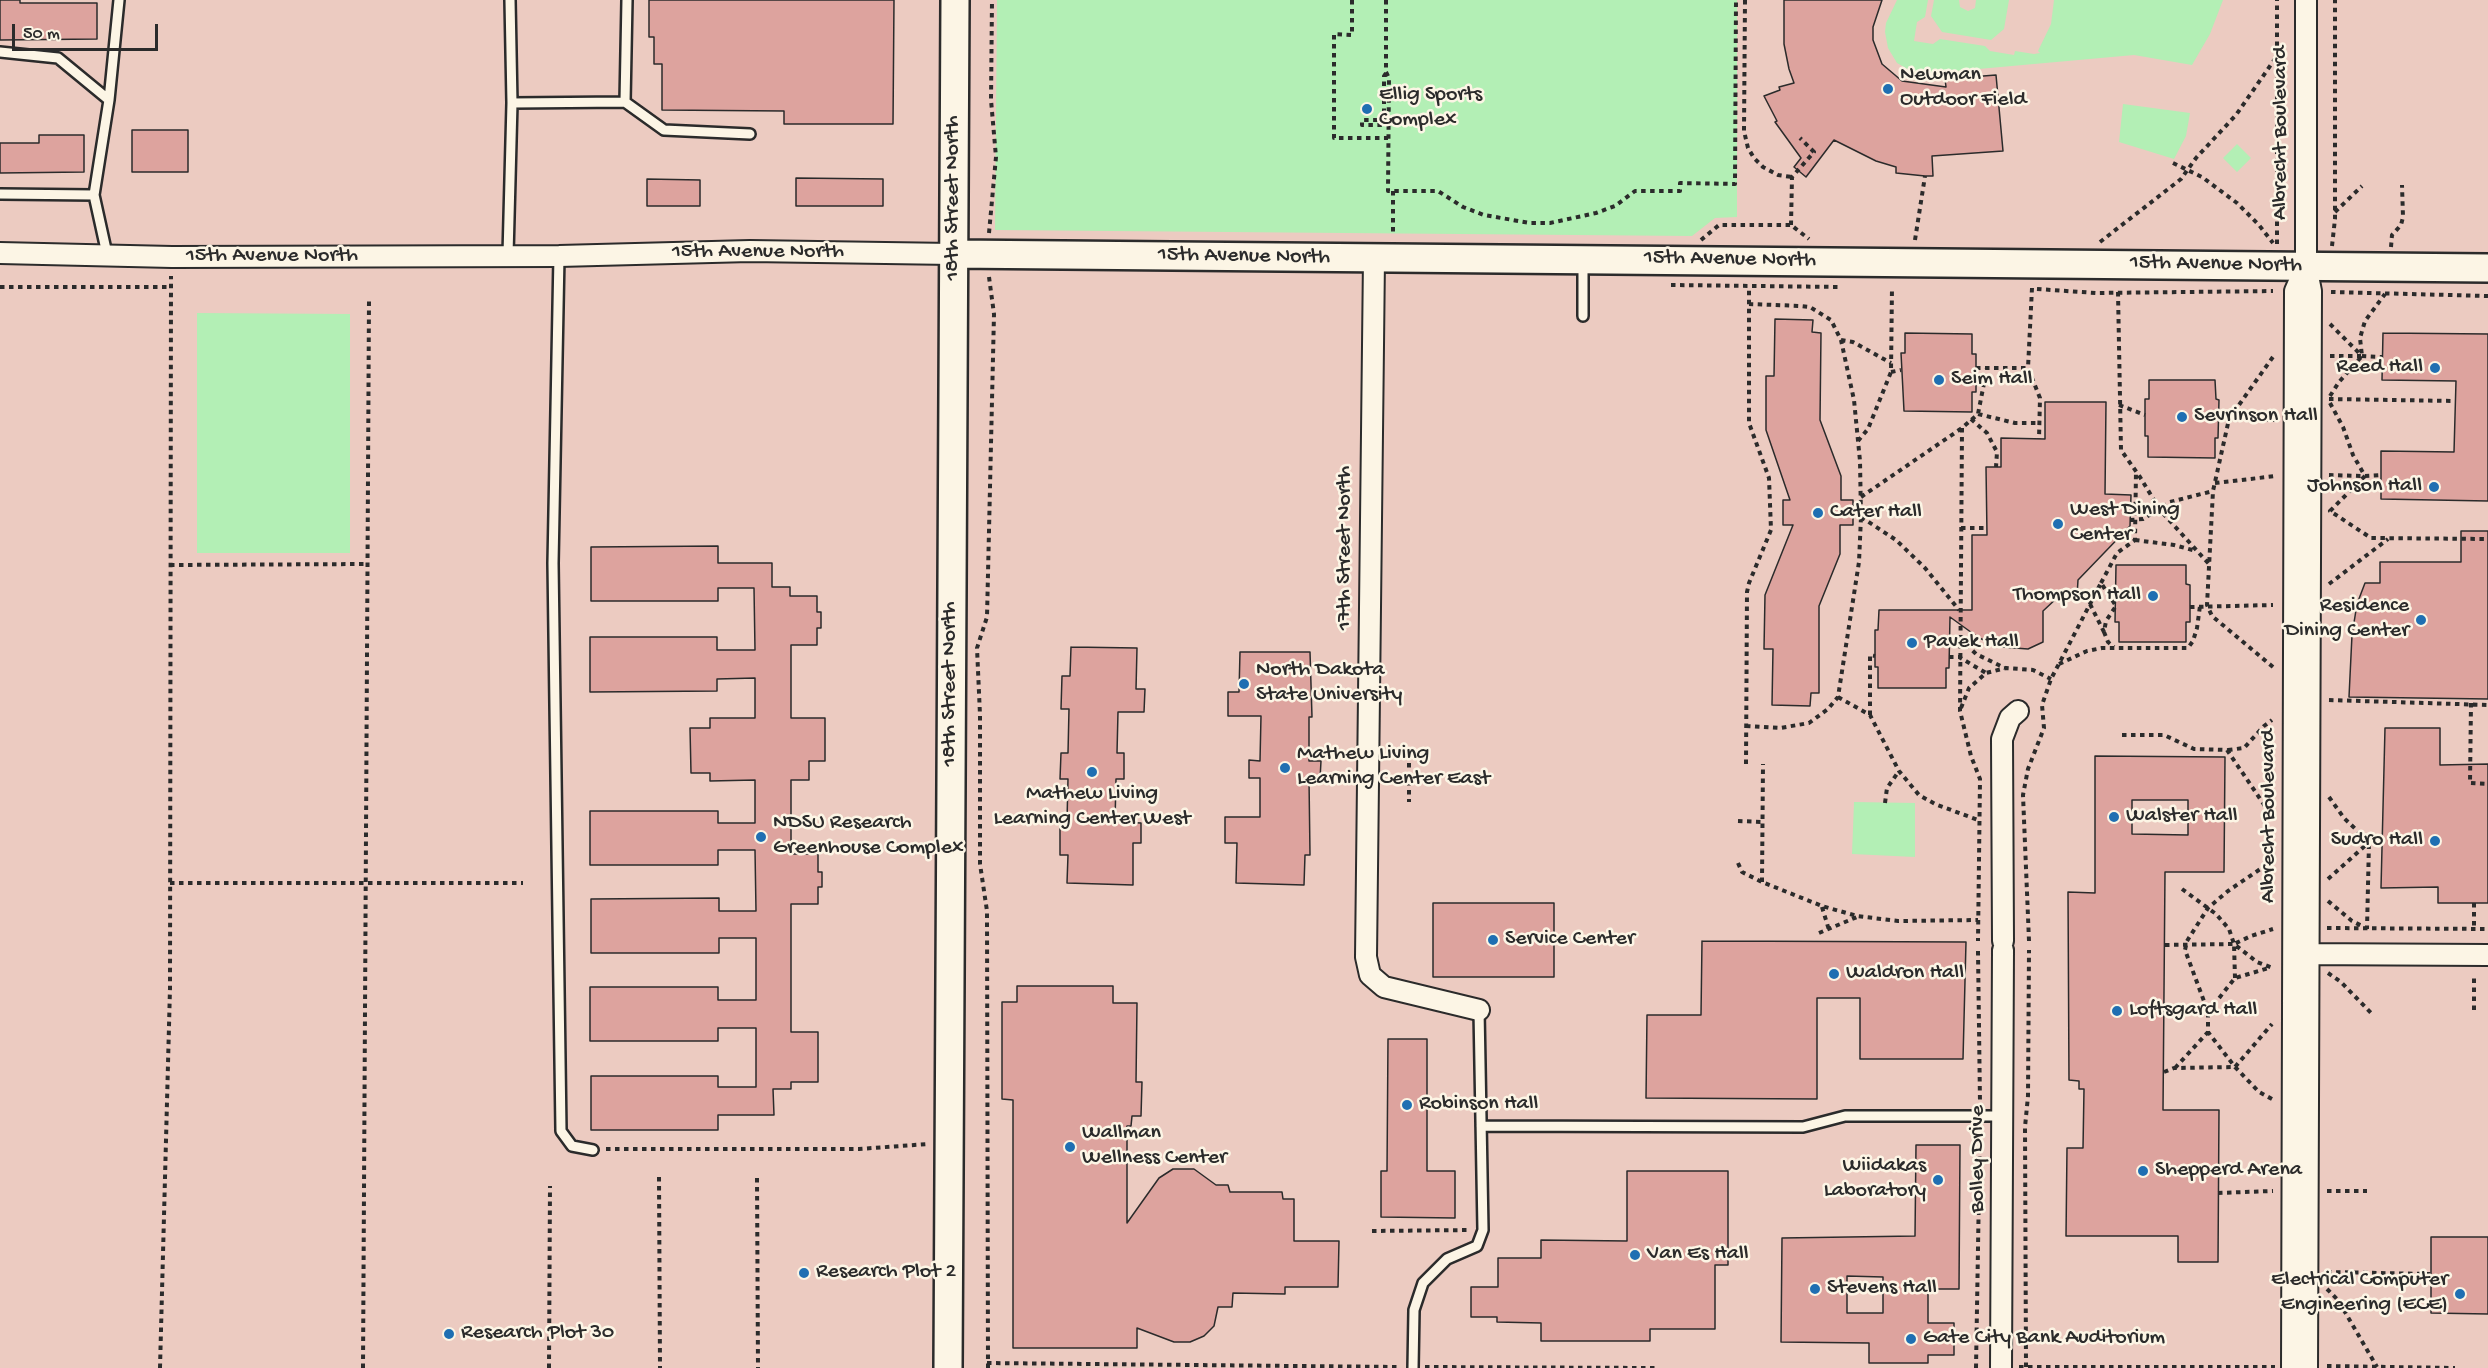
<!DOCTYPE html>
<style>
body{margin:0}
#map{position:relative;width:2488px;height:1368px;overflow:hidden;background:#f3dcd0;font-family:"Gochi Hand",sans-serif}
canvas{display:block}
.scale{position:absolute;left:12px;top:24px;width:146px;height:27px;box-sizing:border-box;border:3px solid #2b2b2b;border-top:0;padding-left:8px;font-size:18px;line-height:21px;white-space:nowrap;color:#2b2b2b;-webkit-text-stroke:4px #fcf5e5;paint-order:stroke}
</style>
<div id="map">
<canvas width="2488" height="1368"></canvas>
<div class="scale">50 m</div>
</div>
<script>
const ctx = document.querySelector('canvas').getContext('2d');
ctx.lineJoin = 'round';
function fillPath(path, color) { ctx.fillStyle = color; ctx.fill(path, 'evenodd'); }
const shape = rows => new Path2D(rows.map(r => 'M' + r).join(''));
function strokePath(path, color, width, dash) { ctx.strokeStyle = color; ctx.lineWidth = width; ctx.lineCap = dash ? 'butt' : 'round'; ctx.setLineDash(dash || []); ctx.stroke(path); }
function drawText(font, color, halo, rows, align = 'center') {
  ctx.font = font + ' "Gochi Hand",sans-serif'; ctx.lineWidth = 5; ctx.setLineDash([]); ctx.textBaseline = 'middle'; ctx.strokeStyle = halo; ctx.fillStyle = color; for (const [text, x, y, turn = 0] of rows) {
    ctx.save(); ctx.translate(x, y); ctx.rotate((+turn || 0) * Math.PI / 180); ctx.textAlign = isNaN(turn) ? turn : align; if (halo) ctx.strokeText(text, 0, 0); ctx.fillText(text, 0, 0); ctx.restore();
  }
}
fillPath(shape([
 [0,0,2488,0,2488,1368,0,1368]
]), '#eccbc1');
fillPath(shape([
 [997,0,1737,0,1737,217,1715,218,1692,236,995,230],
 [1897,0,1928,0,1925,17,1917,22,1914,41,1933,44,1940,39,1985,46,1990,51,2014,55,2015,51,2034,54,2040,53,2038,51,2051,24,2054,0,2223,0,2210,34,2192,65,2134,55,1923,74,1909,70,1897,63,1888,48,1885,32,1886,23],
 [1934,0,1959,0,1960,7,1968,11,1975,8,1976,0,2009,0,2004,29,1991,40,1942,32,1931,16],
 [2123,104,2190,113,2186,136,2174,159,2119,142],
 [2237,144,2251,158,2237,172,2223,158],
 [197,313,350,314,350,553,197,553],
 [1854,802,1915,803,1915,857,1852,854]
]), '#b3efb5');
const building = shape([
 [0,0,20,0,20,3,97,3,97,39,0,40,0,0],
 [649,0,894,0,893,124,784,124,784,111,662,110,662,64,654,64,654,37,649,37,649,0],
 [1784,0,1882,0,1873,27,1873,40,1882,64,1902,81,1946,87,1945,79,1996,75,2003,151,1932,156,1933,176,1925,176,1896,173,1896,167,1876,161,1834,140,1806,177,1794,167,1801,158,1775,122,1777,121,1764,96,1780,90,1779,87,1794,83,1789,69,1784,44,1784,0],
 [132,130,188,130,188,172,132,172,132,130],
 [39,135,84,135,84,172,0,173,0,143,39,143,39,135],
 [796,178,883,179,883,206,796,206,796,178],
 [647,179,700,180,700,206,647,206,647,179],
 [1775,319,1813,320,1812,332,1821,333,1820,420,1841,476,1841,500,1853,500,1853,525,1840,525,1840,554,1819,606,1819,693,1811,693,1810,706,1772,705,1773,649,1764,649,1765,595,1793,525,1783,525,1783,500,1790,500,1766,430,1766,376,1774,376,1775,319],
 [1905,333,1972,334,1972,354,1976,354,1976,392,1972,392,1972,412,1904,411,1901,353,1905,353,1905,333],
 [2383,333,2488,334,2488,501,2381,499,2381,451,2454,452,2456,381,2382,380,2383,333],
 [2149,380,2215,380,2216,399,2219,400,2218,438,2215,438,2215,458,2148,457,2148,436,2145,436,2145,399,2149,399,2149,380],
 [2045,402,2106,402,2105,494,2131,495,2130,526,2078,580,2077,596,2058,597,2043,611,2043,642,2028,649,2002,647,1979,638,1950,617,1949,668,1946,668,1946,688,1878,688,1878,667,1875,667,1875,630,1878,630,1879,610,1972,610,1972,535,1987,535,1986,467,2001,467,2001,438,2045,439,2045,402],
 [2461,531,2488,531,2488,699,2349,697,2352,635,2357,604,2365,583,2380,583,2380,562,2461,562,2461,531],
 [718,546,718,563,772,563,772,587,790,587,790,596,817,596,817,612,821,612,821,628,817,628,817,645,791,645,791,718,825,718,825,761,809,761,809,780,791,780,791,854,818,854,818,872,822,872,822,887,818,887,818,904,791,904,791,1032,818,1032,818,1082,791,1082,791,1089,773,1089,774,1115,718,1115,718,1130,591,1130,591,1076,718,1076,718,1087,756,1087,756,1028,718,1028,718,1041,590,1041,590,987,718,987,718,1000,756,1000,756,938,719,938,719,953,591,953,591,899,719,898,719,911,756,911,755,850,718,850,718,865,590,865,590,811,718,811,718,823,755,823,755,780,710,781,710,773,691,773,690,728,710,728,710,718,755,718,755,678,717,679,717,691,590,692,590,637,717,637,717,650,755,650,754,588,718,588,718,601,591,601,591,547,718,546],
 [2116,565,2186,565,2186,584,2190,585,2190,622,2186,622,2186,642,2119,642,2119,622,2115,622,2116,565],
 [1071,647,1137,648,1136,689,1145,689,1144,712,1118,712,1117,753,1124,753,1124,779,1116,779,1115,822,1141,823,1141,843,1133,843,1133,885,1067,883,1068,855,1060,855,1060,821,1067,821,1068,779,1060,779,1061,753,1068,753,1069,709,1061,709,1062,676,1070,676,1071,647],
 [1240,652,1310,652,1312,717,1309,717,1309,761,1321,761,1320,779,1309,779,1310,855,1305,855,1304,885,1236,883,1237,843,1225,843,1225,817,1260,817,1260,778,1249,778,1249,760,1260,761,1261,716,1228,716,1228,692,1239,692,1240,652],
 [2385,728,2440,728,2440,765,2488,764,2488,903,2438,903,2438,887,2381,888,2385,728],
 [2095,756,2225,757,2224,872,2165,872,2163,1110,2219,1110,2218,1262,2178,1262,2178,1236,2066,1236,2067,1148,2083,1148,2084,1089,2079,1089,2079,1081,2069,1080,2068,892,2095,893,2095,756],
 [2132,800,2188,800,2188,835,2132,834,2132,800],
 [1433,903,1554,903,1554,977,1433,977,1433,903],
 [1702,941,1966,942,1963,1059,1860,1059,1860,998,1817,998,1817,1099,1646,1098,1647,1015,1701,1015,1702,941],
 [1017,986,1113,986,1113,1003,1137,1003,1136,1082,1142,1082,1141,1116,1132,1116,1131,1126,1127,1126,1127,1223,1159,1178,1173,1169,1194,1169,1216,1185,1228,1185,1230,1192,1282,1192,1283,1199,1294,1199,1294,1241,1339,1241,1338,1287,1285,1287,1285,1294,1233,1293,1232,1307,1218,1307,1214,1326,1204,1336,1190,1342,1174,1342,1137,1328,1137,1348,1013,1348,1013,1100,1002,1099,1002,1002,1017,1002,1017,986],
 [1388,1039,1427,1039,1427,1171,1455,1171,1455,1218,1381,1217,1381,1171,1387,1171,1388,1039],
 [1916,1145,1960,1145,1959,1289,1928,1289,1928,1323,1954,1323,1954,1355,1928,1355,1928,1363,1869,1363,1869,1343,1781,1342,1782,1238,1915,1236,1916,1145],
 [1847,1276,1883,1277,1883,1313,1847,1313,1847,1276],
 [1627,1171,1728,1171,1728,1265,1715,1265,1715,1329,1650,1329,1650,1341,1541,1341,1541,1323,1497,1322,1497,1317,1471,1317,1471,1287,1498,1287,1498,1258,1541,1258,1541,1240,1627,1241,1627,1171],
 [2431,1237,2488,1237,2488,1314,2431,1313,2431,1237]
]);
fillPath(building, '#dda39e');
strokePath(building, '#2b2b2b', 1.5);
const lane = shape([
 [0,52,58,58,109,100],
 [625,102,627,0],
 [512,103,625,102,664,130,750,134],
 [0,194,94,195],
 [107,254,94,195,109,100,119,0],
 [508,255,512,103,510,0],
 [559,256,553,563,561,1131,572,1146,593,1150],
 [1583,316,1583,261],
 [1481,1126,1803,1127,1845,1116,2003,1116],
 [1413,1368,1414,1310,1423,1283,1447,1259,1477,1246,1483,1230,1479,1010]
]);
const street = shape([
 [2306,0,2306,266,2311,291,2307,1368],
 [0,253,172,257,559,256,750,251,953,254],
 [1374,258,1366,957,1370,975,1384,987,1479,1010],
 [2003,941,2002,739,2010,718,2018,711],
 [2296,954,2488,955],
 [2001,1368,2003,950],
 [2292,1368,2295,291,2306,266]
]);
const secondary = shape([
 [953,254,2488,268],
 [948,1368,955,0]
]);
strokePath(lane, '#2b2b2b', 14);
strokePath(street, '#2b2b2b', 24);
strokePath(secondary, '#2b2b2b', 32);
strokePath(shape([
 [1352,0,1352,35,1334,34,1334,138,1388,138],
 [1386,0,1386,72,1389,78,1388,191,1438,191,1463,207,1484,215,1530,223,1550,223,1596,213,1615,206,1635,191,1680,191,1680,183,1735,184,1736,0],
 [1745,0,1744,131,1748,148,1754,158,1763,167,1778,175,1792,177],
 [1386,73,1384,76,1384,120,1362,120,1362,125,1389,125],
 [2173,163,2202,177,2237,203,2259,225,2273,243],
 [1393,191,1393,236],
 [2335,212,2362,186],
 [1791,225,1792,177,1814,152,1800,138],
 [989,233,996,157,991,100,992,0],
 [1701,240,1719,225,1791,225,1809,239],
 [1915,240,1925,176],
 [2100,242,2181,179,2196,158,2236,115,2277,56],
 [2277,244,2277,0],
 [2332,246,2335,219,2335,0],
 [2391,247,2392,235,2401,225,2403,217,2402,185],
 [1671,285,1841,287],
 [0,287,171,287],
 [2032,288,2028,368,2040,398,2039,439],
 [2037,289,2096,293,2273,291],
 [2118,292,2121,450,2140,477,2160,510,2209,564],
 [2331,292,2488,296],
 [2330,324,2362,356,2382,357],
 [1841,340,1853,342,1891,363],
 [2330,356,2361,356],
 [1976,368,2028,368],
 [1891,372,1901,370],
 [2330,396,2339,382,2362,356,2360,338,2365,321,2385,294],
 [2329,399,2455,401],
 [2330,403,2343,427,2353,455,2365,476,2381,475],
 [2119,405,2145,415],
 [1978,414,2015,423,2040,423],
 [1971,419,1987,433,1997,452,1996,467],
 [2219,419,2278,420],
 [1962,428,1960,711,1971,756,1980,779,1978,941],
 [1858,441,1868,429,1891,372,1892,287],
 [2329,475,2364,476],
 [2365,476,2330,511,2371,538,2488,539],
 [2215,483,2276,476],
 [1861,497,1962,428,1978,414,1987,368],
 [1861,517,1896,540,1925,568,1959,610],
 [2130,520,2143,519,2170,502,2213,491],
 [1961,528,1987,528],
 [2135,540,2174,545,2196,551],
 [170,565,368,564],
 [2101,583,2117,553,2135,540,2136,471],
 [2329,584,2388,539],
 [2090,604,2104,632],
 [2190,607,2273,605],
 [1960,638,1976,654,2005,668],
 [1949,657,1959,657,1986,673],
 [2059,664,2087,651,2102,648,2188,648,2193,641,2197,628,2200,606],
 [2273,667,2212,616,2207,605,2213,491,2229,419,2275,354],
 [1838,697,1870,715,1899,771,1919,795,1935,804,1978,820],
 [2329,700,2488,705],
 [2471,703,2470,783,2488,784],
 [1961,708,1969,688,1986,673,2006,668,2033,670,2051,679],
 [1870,715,1870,655,1875,656],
 [1746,726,1780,728,1809,723,1828,709,1838,697,1859,562,1861,517,1860,461,1854,400,1841,340,1831,320,1810,307,1801,306,1749,304],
 [2122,735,2164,735,2194,749,2227,750,2265,806,2273,810],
 [2228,750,2244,748,2264,726,2272,720],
 [1409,763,1409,802],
 [1746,764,1747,592,1749,583,1771,530,1769,478,1749,423,1749,287],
 [2329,797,2344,818,2369,842,2367,929],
 [1885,803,1887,788,1899,771],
 [1738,821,1763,822],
 [1738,863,1742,872,1762,882,1822,906,1857,916,1898,921,1978,920],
 [2328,879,2368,843],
 [1762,882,1763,764],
 [170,883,523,883],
 [2182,889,2216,914,2229,929,2234,944],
 [2328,901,2352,921,2366,928],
 [2474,903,2474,929],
 [1822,907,1829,930],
 [2327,928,2488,929],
 [1819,933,1857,917],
 [2029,941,2023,795,2028,769,2044,728,2042,705,2051,679,2101,583,2116,606,2106,621,2104,632,2108,642,2114,647],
 [2165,945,2234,944,2257,962,2273,968],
 [1978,951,1980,1103],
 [2328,973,2341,982,2372,1014],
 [2235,978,2234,944,2251,936,2273,929],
 [2474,1010,2474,976],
 [2208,1012,2235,978,2269,968],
 [2175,1068,2208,1032],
 [2164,1072,2174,1068,2235,1067,2272,1024],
 [2272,1099,2259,1092,2235,1067,2208,1032,2208,1012,2185,950,2187,941,2208,908,2228,891,2272,861],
 [606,1149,859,1149,928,1144],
 [659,1177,660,1368],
 [757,1178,758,1368],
 [2327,1191,2367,1191],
 [2218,1193,2273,1191],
 [1372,1231,1470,1230],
 [2327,1272,2431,1274],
 [2327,1289,2338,1300,2377,1367],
 [987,1363,1400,1367],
 [2327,1366,2455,1368],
 [1425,1367,1655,1368],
 [2019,1367,2273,1367,2273,1365],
 [2026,1367,2025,1127,2028,1096,2029,950],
 [160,1368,170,988,171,276],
 [363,1368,369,299],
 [549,1368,550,1186],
 [988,1368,987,911,980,864,980,715,977,648,987,617,994,314,989,277],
 [1976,1368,1980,1128]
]), '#2b2b2b', 4, [4.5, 4.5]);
strokePath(lane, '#fcf5e5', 9);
strokePath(street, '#fcf5e5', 20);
strokePath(secondary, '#fcf5e5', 27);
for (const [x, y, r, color] of [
 [1888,89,6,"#1f6fb2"],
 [1367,109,6,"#1f6fb2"],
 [2435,368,6,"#1f6fb2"],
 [1939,380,6,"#1f6fb2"],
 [2182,417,6,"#1f6fb2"],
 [2434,487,6,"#1f6fb2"],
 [1818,513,6,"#1f6fb2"],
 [2058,524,6,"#1f6fb2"],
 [2153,596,6,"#1f6fb2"],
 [2421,620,6,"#1f6fb2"],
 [1912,643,6,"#1f6fb2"],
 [1244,684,6,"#1f6fb2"],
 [1285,768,6,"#1f6fb2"],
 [1092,772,6,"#1f6fb2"],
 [2114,817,6,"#1f6fb2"],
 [761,837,6,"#1f6fb2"],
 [2435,841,6,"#1f6fb2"],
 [1493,940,6,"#1f6fb2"],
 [1834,974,6,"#1f6fb2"],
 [2117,1011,6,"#1f6fb2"],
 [1407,1105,6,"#1f6fb2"],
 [1070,1147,6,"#1f6fb2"],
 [2143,1171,6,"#1f6fb2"],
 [1938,1180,6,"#1f6fb2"],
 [1635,1255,6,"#1f6fb2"],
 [804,1273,6,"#1f6fb2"],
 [1815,1289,6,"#1f6fb2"],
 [2460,1294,6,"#1f6fb2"],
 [449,1334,6,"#1f6fb2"],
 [1911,1339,6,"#1f6fb2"]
]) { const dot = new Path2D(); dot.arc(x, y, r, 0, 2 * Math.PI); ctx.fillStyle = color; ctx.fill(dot); strokePath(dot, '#fcf5e5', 2); }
drawText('22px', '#2b2b2b', '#fcf5e5', [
 ["Newman",1900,76],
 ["Outdoor Field",1900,101],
 ["Ellig Sports",1379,96],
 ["Complex",1379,121],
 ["Reed Hall",2423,368,"right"],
 ["Seim Hall",1951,380],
 ["Sevrinson Hall",2194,417],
 ["Johnson Hall",2422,487,"right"],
 ["West Dining",2070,511],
 ["Center",2070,536],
 ["Cater Hall",1830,513],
 ["Thompson Hall",2141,596,"right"],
 ["Residence",2409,607,"right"],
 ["Dining Center",2409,632,"right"],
 ["Pavek Hall",1924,643],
 ["North Dakota",1256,671],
 ["State University",1256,696],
 ["Mathew Living",1297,755],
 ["Learning Center East",1297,780],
 ["Mathew Living",1092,795,"center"],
 ["Learning Center West",1092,820,"center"],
 ["Walster Hall",2126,817],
 ["NDSU Research",773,824],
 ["Greenhouse Complex",773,849],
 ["Sudro Hall",2423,841,"right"],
 ["Service Center",1505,940],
 ["Waldron Hall",1846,974],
 ["Loftsgard Hall",2129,1011],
 ["Robinson Hall",1419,1105],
 ["Wallman",1082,1134],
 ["Wellness Center",1082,1159],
 ["Wiidakas",1926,1167,"right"],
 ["Laboratory",1926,1192,"right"],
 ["Shepperd Arena",2155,1171],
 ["Van Es Hall",1647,1255],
 ["Research Plot 2",816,1273],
 ["Electrical Computer",2448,1281,"right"],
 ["Engineering (ECE)",2448,1306,"right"],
 ["Stevens Hall",1827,1289],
 ["Research Plot 30",461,1334],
 ["Gate City Bank Auditorium",1923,1339]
], 'left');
drawText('22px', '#2b2b2b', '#fcf5e5', [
 ["Albrecht Boulevard",2282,133,-90],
 ["18th Street North",954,198,-90],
 ["15th Avenue North",758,253],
 ["15th Avenue North",272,257],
 ["15th Avenue North",1244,257,1],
 ["15th Avenue North",1730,260,1],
 ["15th Avenue North",2216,265,1],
 ["17th Street North",1346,548,-90],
 ["18th Street North",951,684,-90],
 ["Albrecht Boulevard",2270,816,-90],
 ["Bolley Drive",1979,1159,-90]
]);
</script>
